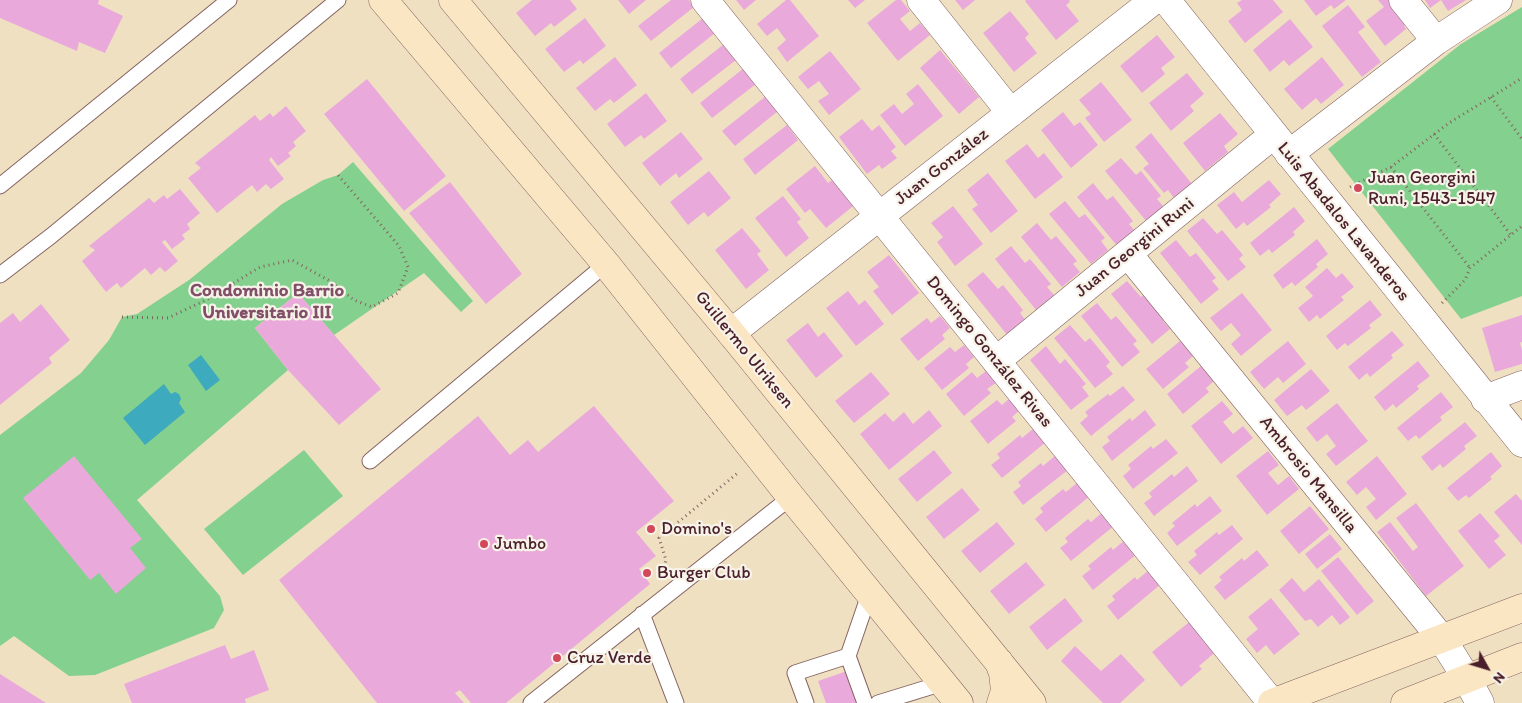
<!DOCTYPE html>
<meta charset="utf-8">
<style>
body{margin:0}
#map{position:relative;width:1522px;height:703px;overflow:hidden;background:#f0e0c2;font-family:Itim,sans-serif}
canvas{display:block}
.north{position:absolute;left:1462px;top:643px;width:50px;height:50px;-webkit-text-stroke:4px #f7f3e8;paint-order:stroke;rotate:129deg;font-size:14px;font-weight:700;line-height:20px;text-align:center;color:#4a1f2b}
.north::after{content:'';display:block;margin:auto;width:18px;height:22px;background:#4a1f2b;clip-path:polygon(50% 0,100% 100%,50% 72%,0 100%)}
</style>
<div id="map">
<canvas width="1522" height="703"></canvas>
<div class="north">N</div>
</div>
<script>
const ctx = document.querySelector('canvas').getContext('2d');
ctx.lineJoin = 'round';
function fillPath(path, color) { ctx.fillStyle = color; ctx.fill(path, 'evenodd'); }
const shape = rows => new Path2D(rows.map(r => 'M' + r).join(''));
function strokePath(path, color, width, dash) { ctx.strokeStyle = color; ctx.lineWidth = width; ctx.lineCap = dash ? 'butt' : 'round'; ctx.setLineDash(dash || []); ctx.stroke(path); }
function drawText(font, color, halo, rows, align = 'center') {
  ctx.font = font + ' Itim,sans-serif'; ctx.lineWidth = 4.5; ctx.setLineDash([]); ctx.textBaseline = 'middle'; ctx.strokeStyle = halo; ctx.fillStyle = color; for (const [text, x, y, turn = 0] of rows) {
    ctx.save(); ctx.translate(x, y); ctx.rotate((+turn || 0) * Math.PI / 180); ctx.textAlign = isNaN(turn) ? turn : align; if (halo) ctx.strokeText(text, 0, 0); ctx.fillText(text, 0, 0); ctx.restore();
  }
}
fillPath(shape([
 [1522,7,1522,296,1461,319,1328,149,1461,44],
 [353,162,473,301,461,312,424,273,334,335,298,293,255,328,288,370,137,500,220,596,224,610,214,628,95,675,69,676,14,636,0,646,0,435,81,373,109,340,122,317,137,314,189,280,282,204,323,180,338,175],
 [304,450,343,496,243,575,204,529]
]), '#84d08e');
fillPath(shape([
 [201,355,220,380,206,391,188,365],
 [164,384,171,394,175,392,179,394,181,399,179,403,185,412,145,445,123,418]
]), '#3daabd');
fillPath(shape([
 [0,0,99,0,98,4,123,16,105,53,79,42,77,51,0,18],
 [532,0,570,0,577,9,554,27,551,23,535,36,516,13],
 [618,0,646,0,629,14],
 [671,0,689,0,694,7,651,41,638,26],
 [736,0,756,0,744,10],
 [786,0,790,0,819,36,787,62,777,48,786,40,777,28,767,36,757,24],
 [848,0,865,0,855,8],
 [896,0,901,0,910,11,900,19,910,31,920,23,930,35,898,61,867,23],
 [955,0,975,0,963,10],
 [1026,0,1069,0,1070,2,1066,5,1079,21,1056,40,1025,1],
 [1242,0,1273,0,1283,12,1245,43,1228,21,1242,10,1237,3],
 [1304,0,1346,0,1334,9,1331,5,1316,16],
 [1378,0,1397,0,1412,19,1404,26,1406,29,1385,46,1366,21,1384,7],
 [1425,0,1466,0,1448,11,1441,0,1430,8],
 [1348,5,1365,27,1358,32,1381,62,1362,77,1322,26],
 [1010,11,1029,34,1025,38,1037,53,1014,72,983,33],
 [585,18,606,46,583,64,580,60,564,72,545,49],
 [703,18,715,33,671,68,659,53],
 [1290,19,1313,47,1289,66,1284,60,1270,72,1253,50],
 [1157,35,1175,57,1161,68,1165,74,1142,93,1120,66],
 [724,44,736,60,692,94,680,79],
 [940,50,979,97,959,114,920,68],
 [830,51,861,89,829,115,818,101,829,94,819,81,808,89,798,77],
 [615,57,637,85,614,103,610,99,595,111,576,88],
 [1322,57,1344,85,1321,104,1316,98,1302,110,1284,89],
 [744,68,756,84,712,118,700,103],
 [1187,73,1204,94,1190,106,1194,111,1171,131,1149,103],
 [367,79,446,176,404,211,324,114],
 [1101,82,1132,120,1104,142,1085,118,1091,114,1079,100],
 [918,84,943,116,905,146,880,115,894,104,902,114,914,104,906,94],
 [646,93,667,121,644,139,641,135,625,147,607,124],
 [766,96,778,111,735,146,722,131],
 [286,106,306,131,293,142,296,146,288,153,291,156,278,166,271,157,269,160,284,179,271,189,266,184,257,192,252,185,217,213,188,178,201,168,195,163,255,115,260,121,270,113,273,117],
 [1063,112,1074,126,1080,122,1098,145,1071,168,1041,130],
 [1220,113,1238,134,1224,146,1228,152,1205,171,1183,143],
 [862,119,872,131,879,125,896,147,891,151,897,158,882,169,879,165,867,174,839,137],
 [787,125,798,140,755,175,743,159],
 [681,132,703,159,679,178,676,173,660,186,642,163],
 [1151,133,1192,184,1174,198,1168,190,1164,193,1143,168,1149,164,1135,147],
 [1027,144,1038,158,1044,153,1063,177,1035,199,1005,161],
 [1121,158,1136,175,1141,171,1161,196,1157,199,1164,207,1147,222,1105,171],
 [815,166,828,183,836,177,857,203,826,228,810,209,805,213,786,189],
 [709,171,731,198,708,217,704,212,688,225,670,202],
 [988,173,1018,211,991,233,972,209,978,205,967,190],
 [1269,180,1281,194,1269,205,1271,207,1247,226,1244,222,1236,229,1217,205,1234,192,1242,202],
 [450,182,522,274,486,304,409,213],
 [1093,183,1107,200,1113,196,1133,221,1129,224,1136,232,1118,247,1077,197],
 [180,189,200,213,187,224,190,229,182,235,185,239,172,249,165,240,162,242,178,261,165,272,160,267,151,275,145,268,121,288,117,283,106,292,82,261,95,250,89,246,149,198,154,203,164,195,167,199],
 [783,196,801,219,797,222,809,238,786,257,755,218],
 [1065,201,1079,218,1085,214,1105,238,1101,241,1108,250,1091,264,1049,214],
 [953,206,983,244,955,266,937,242,943,237,931,223],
 [1294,207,1305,221,1293,232,1295,235,1272,253,1269,249,1260,256,1250,243],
 [1203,218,1217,234,1222,230,1243,255,1239,259,1246,267,1228,281,1187,231],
 [1037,223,1051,240,1056,236,1077,261,1073,264,1080,272,1062,287,1021,237],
 [742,228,761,251,757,254,769,270,746,289,715,250],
 [1317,239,1328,254,1316,264,1318,267,1295,286,1292,282,1283,289,1273,275],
 [1176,240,1190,257,1196,253,1216,278,1212,281,1219,289,1201,304,1160,253],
 [1011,246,1025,263,1030,259,1051,284,1047,287,1054,295,1036,310,995,259],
 [889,255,919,293,892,315,873,291,879,287,867,272],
 [1327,268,1336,278,1342,273,1354,287,1341,297,1344,300,1320,319,1317,315,1309,322,1298,308,1313,296,1305,287],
 [983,272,998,289,1003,285,1023,310,1020,313,1026,321,1008,336,967,285],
 [1127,281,1141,297,1146,293,1167,318,1163,321,1170,329,1152,344,1111,294],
 [848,291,859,305,865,300,884,324,856,346,826,308],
 [298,293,381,389,339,425,288,370,255,328],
 [1242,293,1272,330,1241,356,1231,344,1241,335,1231,323,1221,331,1210,318],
 [1370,300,1382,315,1369,325,1371,328,1348,346,1345,343,1337,350,1326,336],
 [1097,303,1111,320,1116,316,1137,341,1133,344,1140,352,1122,367,1081,316],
 [41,304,70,340,49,358,52,363,0,405,0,323,13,313,20,322],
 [1522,315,1522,342,1520,343,1522,350,1522,364,1495,372,1482,328],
 [940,316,950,328,942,335,945,339,918,361,900,339,927,318,931,323],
 [808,323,818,337,824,332,843,356,816,378,786,340],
 [1070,325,1085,342,1090,338,1110,362,1106,366,1113,374,1095,388,1054,338],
 [1392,331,1404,345,1391,355,1393,358,1370,377,1367,373,1359,380,1348,367],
 [1180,341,1193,356,1185,363,1189,367,1163,389,1146,369],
 [1288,341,1306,364,1283,383,1278,377,1264,389,1250,372],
 [964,345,974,357,966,364,969,368,942,390,924,368,950,347,955,352],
 [1046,346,1060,364,1065,359,1086,384,1082,387,1089,396,1071,410,1030,360],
 [1418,361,1430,376,1417,386,1419,389,1396,408,1393,404,1385,411,1374,397],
 [1201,366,1214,381,1206,388,1209,392,1183,414,1167,394],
 [1311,369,1330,391,1306,410,1302,405,1287,416,1274,400],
 [986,371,996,383,987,389,991,393,964,416,946,394,972,372,977,378],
 [871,372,890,394,854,423,835,401],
 [1123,386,1135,400,1091,436,1080,423,1088,416,1085,412,1108,394,1110,396],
 [1441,392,1453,407,1440,417,1442,420,1419,439,1416,435,1408,441,1397,428],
 [1010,398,1020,410,1012,417,1016,421,988,444,970,421,997,400,1002,405],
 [1222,401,1233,414,1223,422,1233,434,1243,426,1253,438,1221,464,1191,426],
 [1337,403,1368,441,1336,466,1326,454,1336,446,1327,434,1317,442,1306,428],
 [594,406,674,501,636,532,656,556,639,569,650,584,506,703,471,703,460,690,455,693,464,703,377,703,279,580,478,416,510,455,528,440,538,452],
 [929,410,942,426,889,470,860,434,885,413,893,422,904,412,913,424],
 [1145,410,1156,425,1112,461,1102,447,1110,441,1107,437,1130,418,1132,421],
 [1465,422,1477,436,1464,446,1466,449,1443,468,1440,464,1432,471,1421,457],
 [1034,428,1046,442,1002,478,991,465,1000,458,997,454,1020,435,1022,438],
 [1166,439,1178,453,1133,489,1123,476,1131,469,1128,465,1151,446,1153,449],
 [934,450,952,473,917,502,898,479],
 [1268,451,1279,465,1268,473,1278,485,1289,476,1299,489,1267,515,1236,476],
 [1491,452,1502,466,1490,477,1492,479,1469,498,1466,495,1458,501,1447,488],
 [1056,455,1068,470,1023,505,1013,492,1021,486,1018,482,1041,463,1043,466],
 [74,456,142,539,130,548,146,568,116,594,99,573,90,580,23,498],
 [1377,456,1407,494,1376,520,1366,507,1376,499,1366,487,1357,495,1346,482],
 [1187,466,1198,481,1154,516,1144,503,1152,497,1149,493,1172,474,1174,477],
 [1078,482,1090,496,1046,532,1035,519,1043,512,1040,508,1063,489,1066,492],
 [962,488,980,510,944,539,926,517],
 [1516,494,1522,501,1522,545,1494,512],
 [1210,496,1222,511,1177,546,1167,533,1175,526,1172,523,1195,504,1197,507],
 [1416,503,1464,566,1426,596,1377,532,1390,522,1413,551,1418,547,1396,518],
 [1310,506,1329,529,1299,554,1280,531],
 [1104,511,1115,525,1071,561,1060,548,1068,542,1065,538,1088,519,1091,522],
 [1480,513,1500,536,1494,541,1506,555,1489,569,1458,531],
 [997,522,1015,544,980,573,961,551],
 [1232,525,1243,539,1200,575,1188,562,1197,555,1194,551,1217,532,1219,535],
 [1330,534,1342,549,1317,569,1305,554],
 [1126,539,1137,554,1093,590,1082,576,1091,569,1088,566,1111,547,1113,550],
 [1257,550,1269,565,1225,600,1214,587,1222,580,1219,577,1242,558,1244,561],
 [1338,557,1374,601,1357,615,1321,571],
 [1026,562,1045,585,1009,614,990,591],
 [1150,569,1161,584,1118,620,1107,606,1115,600,1112,596,1135,577,1137,580],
 [1292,578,1304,592,1319,579,1350,617,1340,625,1332,615,1318,627,1311,619,1305,621,1279,590],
 [1065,598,1083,621,1047,650,1029,627],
 [1271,598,1300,634,1274,655,1266,645,1257,653,1246,639,1258,629,1248,617],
 [1193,619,1218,650,1199,666,1202,669,1181,687,1152,652],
 [225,645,231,659,254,650,269,690,245,699,246,703,132,703,124,684],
 [1075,646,1101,671,1121,654,1145,680,1120,703,1103,703,1061,661],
 [847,671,858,703,826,703,818,681],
 [0,674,46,703,0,703]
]), '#eaa9db');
const lane = shape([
 [0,186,229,0],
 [0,275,51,236,338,0],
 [370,461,606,264],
 [642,614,676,703],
 [531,703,791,497],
 [806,703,795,673,848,656],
 [865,703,848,656,870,592],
 [878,703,943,683]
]);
const street = shape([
 [705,0,1272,703],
 [921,0,1011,113],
 [1166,0,1522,443],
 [1403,0,1436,41],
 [1289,154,1436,41,1498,0],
 [1128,254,1442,639,1467,679,1480,703],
 [731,333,1154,0],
 [996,361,1273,135],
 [1485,399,1522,385]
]);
const secondary = shape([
 [383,0,606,264,791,497,959,703],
 [453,0,731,333,1032,703],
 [999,662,1003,673,1005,691,1001,703],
 [1272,703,1522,608],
 [1405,703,1522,657]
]);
strokePath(lane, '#846360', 17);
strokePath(street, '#846360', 29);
strokePath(secondary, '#846360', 29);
strokePath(shape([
 [1491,97,1522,139],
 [1434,134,1511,235],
 [1391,167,1470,268],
 [1350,187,1391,167,1449,123,1522,78],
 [1442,303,1465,280,1470,268,1522,226],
 [122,317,168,318,206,300,260,267,292,260,330,281,354,300,372,307,398,293,408,267,399,246,338,175],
 [663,572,666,560,659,538,739,472]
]), '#846360', 3, [1, 4]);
strokePath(lane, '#fff', 15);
strokePath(street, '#fff', 28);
strokePath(secondary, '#fbe6c4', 28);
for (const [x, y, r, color] of [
 [1358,188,5,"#d1495b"],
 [651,529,5,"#d1495b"],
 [484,544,5,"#d1495b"],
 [647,573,5,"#d1495b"],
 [557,658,5,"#d1495b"]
]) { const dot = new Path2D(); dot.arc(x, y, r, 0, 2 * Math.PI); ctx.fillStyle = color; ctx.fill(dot); strokePath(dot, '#f7f3e8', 2); }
drawText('18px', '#4a1f2b', '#f7f3e8', [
 ["Juan González",942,167,-38],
 ["Luis Abadalos Lavanderos",1343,222,51],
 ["Juan Georgini Runi",1135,248,-39],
 ["Guillermo Ulriksen",744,350,51],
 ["Domingo González Rivas",989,352,51],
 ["Ambrosio Mansilla",1308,475,51]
]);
drawText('18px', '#4a1f2b', '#f7f3e8', [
 ["Juan Georgini",1368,178],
 ["Runi, 1543-1547",1368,199],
 ["Domino's",661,529],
 ["Jumbo",494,544],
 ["Burger Club",657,573],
 ["Cruz Verde",567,658]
], 'left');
drawText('bold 19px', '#824f69', '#f7f3e8', [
 ["Condominio Barrio",267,291],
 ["Universitario III",267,313]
]);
</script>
